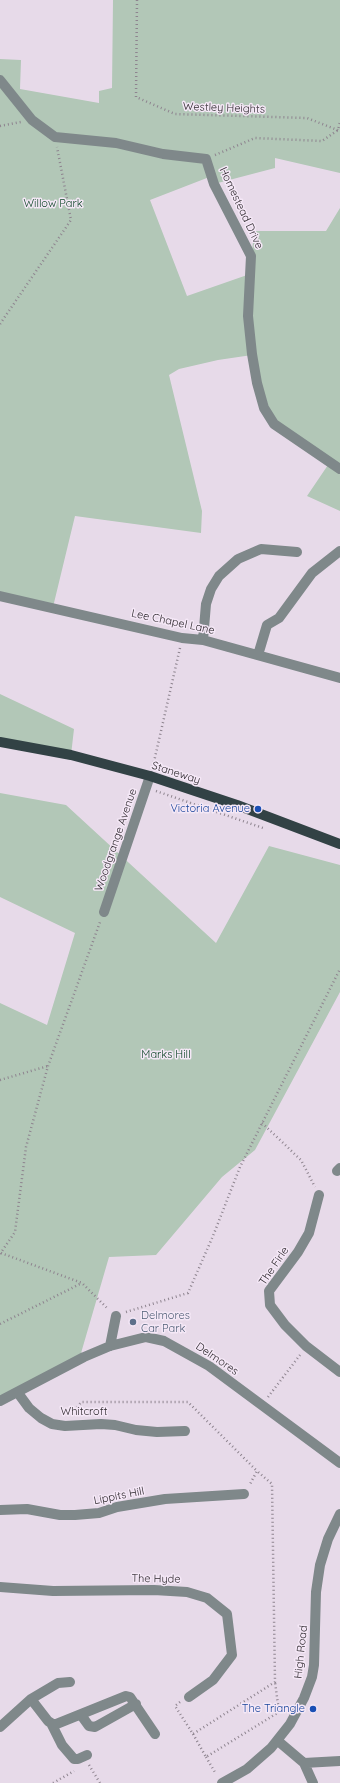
<!DOCTYPE html>
<style>
body{margin:0}
canvas{display:block;background:#e7dae9}
</style>
<canvas width="340" height="1783"></canvas>
<script>
const ctx = document.querySelector('canvas').getContext('2d');
ctx.lineJoin = 'round';
function fillPath(path, color) { ctx.fillStyle = color; ctx.fill(path, 'evenodd'); }
const shape = rows => new Path2D(rows.map(r => 'M' + r).join(''));
function strokePath(path, color, width, dash) { ctx.strokeStyle = color; ctx.lineWidth = width; ctx.lineCap = dash ? 'butt' : 'round'; ctx.setLineDash(dash || []); ctx.stroke(path); }
function drawText(font, color, halo, rows, align = 'center') {
  ctx.font = font + ' Quicksand,sans-serif'; ctx.lineWidth = 3; ctx.setLineDash([]); ctx.textBaseline = 'middle'; ctx.strokeStyle = halo; ctx.fillStyle = color; for (const [text, x, y, turn = 0] of rows) {
    ctx.save(); ctx.translate(x, y); ctx.rotate((+turn || 0) * Math.PI / 180); ctx.textAlign = isNaN(turn) ? turn : align; if (halo) ctx.strokeText(text, 0, 0); ctx.fillText(text, 0, 0); ctx.restore();
  }
}
fillPath(shape([
 [113,0,340,0,340,173,275,158,275,168,214,184,212,176,150,200,187,296,250,274,254,231,326,231,340,208,340,511,307,496,330,462,274,424,252,355,218,360,179,369,169,375,202,511,201,533,75,516,53,607,0,596,0,59,21,60,20,89,99,103,99,91,112,88],
 [0,694,74,729,71,755,0,742],
 [0,793,66,805,216,943,269,846,340,865,340,992,255,1150,222,1177,156,1255,109,1257,79,1360,0,1396,0,1003,47,1025,75,933,0,897]
]), '#b2c7b7');
strokePath(shape([
 [137,0,136,97,175,114,307,118,340,131],
 [0,126,21,122],
 [215,155,255,138,322,141,338,130,340,122],
 [0,324,71,220,57,147],
 [153,766,180,648],
 [156,791,263,828],
 [0,1080,48,1066],
 [262,1123,301,1160,315,1187],
 [1,1253,82,1283,108,1309],
 [0,1254,15,1232,26,1147,48,1066,100,922],
 [126,1312,188,1293,213,1236,240,1167,340,969],
 [0,1324,82,1283],
 [268,1397,300,1355],
 [73,1414,81,1402,188,1402,257,1471,249,1486],
 [180,1702,175,1706,193,1734,275,1682,272,1484,257,1471],
 [193,1734,206,1757,279,1712,275,1682],
 [206,1757,216,1774],
 [89,1765,100,1783],
 [53,1783,74,1771]
]), '#8e848f', 2.5, [1, 3]);
strokePath(shape([
 [0,80,32,120,55,137,116,143,163,154,206,159,214,184,251,256,248,316,252,354,257,383,264,408,274,424,340,469],
 [0,596,182,638,203,640,340,678],
 [203,640,206,604,211,589,219,576,238,559,261,549,297,552],
 [258,655,267,625,279,618,312,573,340,551],
 [104,912,150,776],
 [337,1171,340,1168],
 [319,1195,309,1233,298,1252,269,1291,270,1305,285,1325,306,1346,340,1372],
 [110,1346,116,1316],
 [18,1393,29,1408,41,1418,52,1424,65,1426,101,1424,115,1425,136,1430,157,1432,185,1431],
 [0,1401,84,1357,110,1346,146,1337,164,1341,209,1366,340,1463],
 [0,1510,27,1509,60,1515,75,1515,99,1513,117,1507,165,1499,244,1494],
 [0,1587,53,1591,154,1590,187,1592,207,1598,227,1614,232,1655,213,1680,189,1697],
 [31,1699,48,1721,54,1725,126,1696,130,1697,155,1734],
 [81,1715,89,1726,95,1727,136,1704],
 [51,1723,62,1745,74,1759,78,1759,87,1755],
 [0,1727,31,1699,58,1683,70,1682],
 [278,1741,304,1763,313,1783],
 [304,1763,340,1761],
 [222,1783,247,1769,271,1748,290,1724,304,1698,312,1677,314,1665,316,1592,320,1565,328,1539,340,1514]
]), '#7f888a', 10);
strokePath(shape([
 [0,742,71,755,150,776,237,805,340,844]
]), '#324245', 10);
for (const [x, y, r, color] of [
 [258,809,4,"#1a4fb4"],
 [133,1322,4,"#5c6f8a"],
 [313,1709,4,"#1a4fb4"]
]) { const dot = new Path2D(); dot.arc(x, y, r, 0, 2 * Math.PI); ctx.fillStyle = color; ctx.fill(dot); strokePath(dot, '#f5e8f7', 1.5); }
drawText('11px', '#2d282d', '#f5e8f7', [
 ["Westley Heights",224,108,2],
 ["Homestead Drive",241,208,65],
 ["Lee Chapel Lane",173,622,12],
 ["Staneway",176,773,18],
 ["Woodgrange Avenue",116,840,-71],
 ["The Firle",274,1266,-56],
 ["Delmores",217,1359,34],
 ["Whitcroft",84,1412],
 ["Lippits Hill",119,1496,-11],
 ["The Hyde",156,1579,1],
 ["High Road",301,1652,-84]
]);
drawText('11px', '#0a4423', '#f5e8f7', [
 ["Willow Park",53,204],
 ["Marks Hill",166,1055]
]);
drawText('11px', '#164399', '#f5e8f7', [
 ["Victoria Avenue",250,809],
 ["The Triangle",305,1709]
], 'right');
drawText('11px', '#4e5e75', '#f5e8f7', [
 ["Delmores",141,1316],
 ["Car Park",141,1329]
], 'left');
</script>
